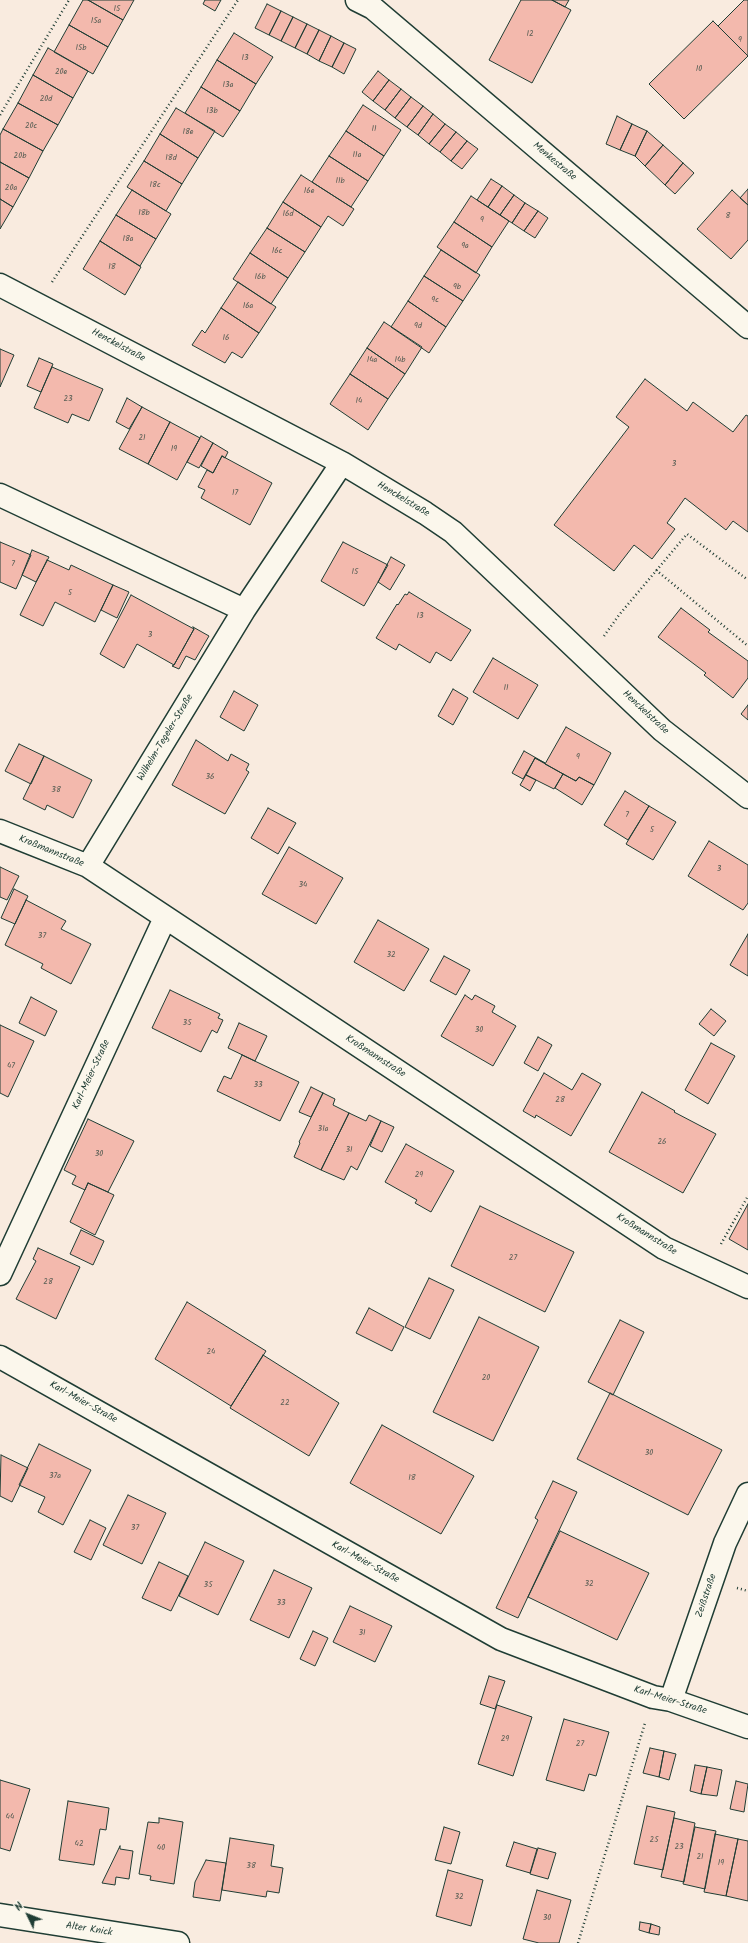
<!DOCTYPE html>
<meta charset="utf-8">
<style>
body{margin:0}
#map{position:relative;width:748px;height:1943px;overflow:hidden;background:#f9ebdf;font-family:Kalam,sans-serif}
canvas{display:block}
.north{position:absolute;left:8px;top:1895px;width:40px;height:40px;-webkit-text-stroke:3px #fbf7ec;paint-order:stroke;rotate:313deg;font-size:11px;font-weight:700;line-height:16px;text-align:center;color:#1f3d34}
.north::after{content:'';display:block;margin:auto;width:14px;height:18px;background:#1f3d34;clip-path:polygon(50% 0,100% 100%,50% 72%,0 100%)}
</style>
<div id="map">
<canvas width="748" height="1943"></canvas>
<div class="north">N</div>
</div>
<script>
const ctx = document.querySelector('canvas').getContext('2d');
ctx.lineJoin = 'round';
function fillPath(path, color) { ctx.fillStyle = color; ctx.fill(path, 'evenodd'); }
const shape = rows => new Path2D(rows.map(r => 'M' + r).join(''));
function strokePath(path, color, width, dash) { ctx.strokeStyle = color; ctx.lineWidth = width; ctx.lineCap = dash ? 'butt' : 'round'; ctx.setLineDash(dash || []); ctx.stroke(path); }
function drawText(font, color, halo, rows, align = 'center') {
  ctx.font = font + ' Kalam,sans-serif'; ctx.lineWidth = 3; ctx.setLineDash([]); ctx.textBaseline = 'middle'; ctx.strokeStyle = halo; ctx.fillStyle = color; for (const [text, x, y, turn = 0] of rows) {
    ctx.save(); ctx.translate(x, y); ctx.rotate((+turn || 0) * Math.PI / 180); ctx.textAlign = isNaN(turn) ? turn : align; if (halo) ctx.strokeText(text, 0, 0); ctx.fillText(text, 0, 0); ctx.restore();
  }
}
const building = shape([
 [83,0,88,0,123,20,108,47,69,25,83,0],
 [88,0,134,0,123,20,88,0],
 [205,0,221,0,215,11,203,4,205,0],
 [521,0,552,0,571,10,532,83,489,60,521,0],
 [552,0,569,0,565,7,552,0],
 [744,0,748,0,748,56,718,26,744,0],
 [267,4,281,11,269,35,255,28,267,4],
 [281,11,293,17,281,41,269,35,281,11],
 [293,17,307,24,295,48,281,41,293,17],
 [713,21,748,56,684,119,649,84,713,21],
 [307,24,319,30,307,54,295,48,307,24],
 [69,25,108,47,93,74,54,52,69,25],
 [319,30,331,36,319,61,307,54,319,30],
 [234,33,273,57,256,84,217,60,234,33],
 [331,36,344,43,332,67,319,61,331,36],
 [344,43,356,49,344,74,332,67,344,43],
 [48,48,88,71,73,98,33,75,48,48],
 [217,60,256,84,240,111,201,87,217,60],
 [378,71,389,80,373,101,362,92,378,71],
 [33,75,73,98,58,125,18,103,33,75],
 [389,80,401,89,385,110,373,101,389,80],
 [201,87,240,111,223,137,185,113,201,87],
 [401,89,411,97,395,118,385,110,401,89],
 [411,97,423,106,407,127,395,118,411,97],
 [18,103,58,125,43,151,3,129,18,103],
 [363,105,401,130,384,156,346,131,363,105],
 [423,106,433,114,418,135,407,127,423,106],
 [176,108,215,131,198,158,160,134,176,108],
 [433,114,445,124,429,144,418,135,433,114],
 [617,116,632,124,620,150,606,144,617,116],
 [445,124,456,132,440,152,429,144,445,124],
 [632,124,647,131,635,156,620,150,632,124],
 [3,129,43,151,29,178,0,162,0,135,3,129],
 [346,131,384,156,368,181,329,156,346,131],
 [647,131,663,145,645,166,635,156,647,131],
 [456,132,467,141,451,161,440,152,456,132],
 [160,134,198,158,182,184,144,161,160,134],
 [467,141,478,149,462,169,451,161,467,141],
 [663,145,683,163,665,185,645,166,663,145],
 [329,156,368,181,351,207,312,182,329,156],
 [144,161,182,184,166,211,127,187,144,161],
 [0,162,29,178,13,207,0,199,0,162],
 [683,163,694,173,675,194,665,185,683,163],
 [301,175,354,209,343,226,328,216,321,227,283,202,301,175],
 [491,179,502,186,488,207,477,200,491,179],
 [502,186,514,195,500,215,488,207,502,186],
 [748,189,748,205,740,198,748,189],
 [132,190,171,214,156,239,116,215,132,190],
 [732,190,748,205,748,240,731,259,697,229,732,190],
 [514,195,525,203,512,223,500,215,514,195],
 [471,196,509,221,492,247,454,222,471,196],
 [0,199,13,207,0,229,0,199],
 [283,202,321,227,305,252,267,228,283,202],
 [525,203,538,211,524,231,512,223,525,203],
 [538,211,548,218,535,238,524,231,538,211],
 [116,215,156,239,140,266,100,241,116,215],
 [454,222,492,247,476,273,437,247,454,222],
 [267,228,305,252,288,278,250,253,267,228],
 [100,241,141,267,125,295,83,269,100,241],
 [441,250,480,275,463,301,424,276,441,250],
 [250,253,288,278,271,304,233,279,250,253],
 [424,276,463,301,446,327,408,301,424,276],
 [238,282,276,307,259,333,221,308,238,282],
 [408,301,446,327,429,353,391,327,408,301],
 [221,308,259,333,242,358,232,352,225,363,192,345,202,330,205,333,221,308],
 [384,322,422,347,405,374,367,348,384,322],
 [367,348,405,374,388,399,350,374,367,348],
 [0,349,14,355,0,387,0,349],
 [39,358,53,364,41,392,27,386,39,358],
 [52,367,103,389,89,421,72,414,68,423,34,408,52,367],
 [350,374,388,399,368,430,330,404,350,374],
 [645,379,687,411,693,402,733,432,746,415,748,416,748,532,733,521,726,530,685,498,667,523,675,529,652,559,634,545,614,571,554,525,629,427,616,417,645,379],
 [127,398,142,407,129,429,116,422,127,398],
 [142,407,170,422,148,464,119,449,142,407],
 [170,422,200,438,177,480,148,464,170,422],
 [201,436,213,443,199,468,187,462,201,436],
 [213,443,228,452,225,458,222,456,213,473,201,466,213,443],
 [222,456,272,483,250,525,201,498,205,490,198,487,207,470,213,473,222,456],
 [0,542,31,555,16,589,0,582,0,542],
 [343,542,388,565,364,606,321,581,343,542],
 [32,550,49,557,36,582,22,575,32,550],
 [391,557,405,565,390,590,378,582,391,557],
 [47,560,69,570,71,565,113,585,95,622,55,602,43,626,20,615,47,560],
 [113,585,129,592,117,618,101,610,113,585],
 [409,592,471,630,451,661,436,652,430,663,399,644,396,650,376,638,397,604,398,605,405,594,407,595,409,592],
 [131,595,194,629,174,665,137,644,124,668,100,654,131,595],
 [681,608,710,630,708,632,748,661,748,678,733,698,704,675,706,673,658,637,681,608],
 [193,627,209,636,195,660,186,656,179,669,172,666,174,665,194,629,193,627],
 [493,658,538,685,518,719,473,692,493,658],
 [453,689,468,698,453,725,438,716,453,689],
 [234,691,258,705,244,731,220,717,234,691],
 [748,705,748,720,741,714,748,705],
 [566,727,611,753,594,785,579,777,576,781,545,764,566,727],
 [196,740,228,761,231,754,249,764,246,770,249,772,225,814,172,785,196,740],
 [19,744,44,756,31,784,5,771,19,744],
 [524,751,545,763,535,758,523,779,512,773,524,751],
 [44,756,92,780,73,818,47,805,45,810,23,799,44,756],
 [535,758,563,774,554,789,526,775,535,758],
 [563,774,576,781,579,777,594,785,582,805,555,788,563,774],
 [526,775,536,780,530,791,520,785,526,775],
 [625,791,649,806,628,840,604,825,625,791],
 [649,806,676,822,653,860,626,844,649,806],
 [268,808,296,823,278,854,251,838,268,808],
 [709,841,748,865,748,903,743,910,688,876,709,841],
 [289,847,343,878,316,924,262,894,289,847],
 [0,867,19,876,7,900,0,897,0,867],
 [14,889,28,896,15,924,1,918,14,889],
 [26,900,66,921,61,929,91,944,71,984,41,968,43,964,5,945,26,900],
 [378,920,429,949,404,991,354,962,378,920],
 [748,934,748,976,730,965,748,934],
 [444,956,470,970,456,995,430,981,444,956],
 [170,990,220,1014,218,1018,223,1020,217,1033,212,1030,201,1052,152,1028,170,990],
 [465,995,472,1000,475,995,495,1006,492,1012,516,1026,493,1066,441,1036,465,995],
 [31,997,57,1011,45,1036,19,1023,31,997],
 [711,1009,726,1021,714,1036,699,1024,711,1009],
 [239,1023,267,1036,255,1061,228,1048,239,1023],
 [0,1025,34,1041,8,1097,0,1093,0,1025],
 [538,1037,552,1045,538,1071,524,1063,538,1037],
 [711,1043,735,1056,708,1104,685,1090,711,1043],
 [242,1055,299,1082,280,1121,217,1091,224,1076,231,1079,242,1055],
 [544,1073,572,1090,582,1073,601,1084,571,1136,536,1115,535,1118,523,1111,544,1073],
 [311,1087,323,1093,311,1117,299,1112,311,1087],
 [642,1092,675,1111,674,1112,716,1134,683,1193,609,1152,642,1092],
 [323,1093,335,1099,333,1105,349,1113,321,1170,294,1157,300,1143,299,1142,323,1093],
 [349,1113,366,1121,369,1115,381,1121,357,1170,351,1166,344,1180,321,1170,349,1113],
 [88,1119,134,1141,108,1192,88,1183,85,1190,72,1184,76,1176,64,1170,88,1119],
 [381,1121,394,1127,382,1152,370,1146,381,1121],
 [406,1144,454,1171,431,1212,415,1203,417,1200,385,1182,406,1144],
 [88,1183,114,1195,95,1235,70,1222,88,1183],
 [748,1204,748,1250,729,1239,748,1204],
 [480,1206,574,1252,545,1312,451,1266,480,1206],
 [81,1230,104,1241,93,1265,70,1254,81,1230],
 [38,1248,80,1267,56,1319,16,1299,36,1261,33,1259,38,1248],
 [429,1278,454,1290,430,1339,405,1327,429,1278],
 [187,1302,266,1351,231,1406,155,1359,187,1302],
 [369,1308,404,1327,392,1351,356,1333,369,1308],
 [479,1317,539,1347,493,1441,433,1412,479,1317],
 [620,1320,644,1332,613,1395,588,1382,620,1320],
 [263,1355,339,1403,309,1456,230,1408,263,1355],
 [610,1393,722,1450,688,1515,577,1459,610,1393],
 [382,1425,474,1476,441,1534,350,1483,382,1425],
 [39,1444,91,1470,63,1525,38,1512,45,1497,19,1485,39,1444],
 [1,1455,28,1468,12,1502,0,1496,1,1455],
 [553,1481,577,1492,518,1618,496,1608,538,1520,535,1518,553,1481],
 [128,1495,166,1513,142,1564,103,1545,128,1495],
 [90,1520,106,1528,91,1560,74,1552,90,1520],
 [560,1531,649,1573,617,1640,528,1597,560,1531],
 [205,1542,244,1561,218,1615,179,1596,205,1542],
 [159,1562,188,1576,171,1611,142,1598,159,1562],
 [274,1570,312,1588,289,1638,250,1620,274,1570],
 [350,1606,392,1626,375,1662,333,1642,350,1606],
 [313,1631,328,1638,315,1666,300,1659,313,1631],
 [489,1676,505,1681,495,1709,480,1704,489,1676],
 [497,1705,532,1717,513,1776,478,1764,497,1705],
 [564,1719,609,1732,596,1776,589,1774,584,1791,546,1780,564,1719],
 [650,1748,664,1751,659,1777,643,1773,650,1748],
 [664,1751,676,1754,669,1780,659,1777,664,1751],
 [695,1765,707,1767,701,1794,690,1791,695,1765],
 [707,1767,722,1770,717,1796,701,1794,707,1767],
 [0,1780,30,1789,10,1851,0,1848,0,1780],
 [736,1781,748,1784,744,1812,730,1809,736,1781],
 [68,1801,109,1808,106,1830,100,1829,94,1865,59,1860,68,1801],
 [647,1806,675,1812,663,1870,634,1864,647,1806],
 [159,1818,183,1822,174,1884,150,1880,151,1876,139,1874,148,1822,159,1823,159,1818],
 [674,1818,695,1823,684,1882,661,1877,674,1818],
 [444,1827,460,1832,451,1864,435,1860,444,1827],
 [695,1827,716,1831,705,1889,683,1884,695,1827],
 [715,1834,738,1839,726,1896,704,1892,715,1834],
 [230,1838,274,1845,271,1866,283,1868,279,1893,267,1891,266,1897,222,1890,230,1838],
 [738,1839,748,1841,748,1901,726,1896,738,1839],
 [514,1842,537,1849,530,1873,506,1866,514,1842],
 [120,1846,120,1849,133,1851,129,1879,116,1877,115,1885,102,1883,120,1846],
 [538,1848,556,1853,548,1879,530,1874,538,1848],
 [206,1860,226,1863,220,1901,193,1897,195,1882,206,1860],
 [448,1870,483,1880,471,1926,436,1916,448,1870],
 [537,1890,571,1900,559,1943,539,1943,523,1939,537,1890],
 [640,1922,651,1924,649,1933,639,1930,640,1922],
 [651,1924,660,1927,659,1935,649,1933,651,1924]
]);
fillPath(building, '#f3b9ad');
strokePath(building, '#1f3d34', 1);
const minor = shape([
 [357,0,373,8,748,327],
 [0,285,342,463,425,513,453,532,662,730,748,797],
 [0,495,244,610],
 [0,831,88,866,664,1248,748,1287],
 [88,866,244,610,342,463],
 [0,1274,165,918],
 [0,1357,501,1639,653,1697,671,1700,748,1727],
 [671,1700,725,1543,748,1494],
 [0,1915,178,1943]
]);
strokePath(minor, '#1f3d34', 25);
strokePath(shape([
 [0,115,69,0],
 [52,282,238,0],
 [656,570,748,646],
 [604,636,619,615,687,534,748,580],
 [721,1244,748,1196],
 [737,1588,748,1591],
 [578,1943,645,1723]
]), '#1f3d34', 2.5, [1, 3]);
strokePath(minor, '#fbf7ec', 22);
drawText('8px', '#545c52', null, [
 ["15",117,10],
 ["15a",96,22],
 ["12",530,35],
 ["9",740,41],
 ["15b",81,49],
 ["13",245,59],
 ["10",699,70],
 ["20e",61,73],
 ["13a",228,86],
 ["20d",46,100],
 ["13b",212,112],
 ["20c",31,127],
 ["11",374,130],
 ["18e",188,133],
 ["11a",357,156],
 ["20b",20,157],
 ["18d",171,159],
 ["11b",340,182],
 ["18c",155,186],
 ["20a",11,189],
 ["16e",309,192],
 ["18b",144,214],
 ["16d",288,215],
 ["8",728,217],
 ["9",482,221],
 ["18a",128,240],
 ["9a",465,247],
 ["16c",277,252],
 ["18",112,268],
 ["16b",260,278],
 ["9b",457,288],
 ["9c",435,301],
 ["16a",248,307],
 ["9d",418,327],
 ["16",226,339],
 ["14a",372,361],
 ["14b",400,361],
 ["23",68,400],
 ["14",359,402],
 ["21",142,439],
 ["19",174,450],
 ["3",674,465],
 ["17",235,494],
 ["7",13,565],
 ["15",355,573],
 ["5",70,594],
 ["13",420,617],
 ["3",150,636],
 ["11",506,689],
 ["9",578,758],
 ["36",210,778],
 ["38",56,791],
 ["7",627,816],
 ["5",652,831],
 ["3",719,870],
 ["34",303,886],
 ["37",42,937],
 ["32",391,956],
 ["35",187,1024],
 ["30",479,1031],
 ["47",11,1067],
 ["33",258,1086],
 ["28",560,1101],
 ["31a",323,1130],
 ["26",662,1143],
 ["31",349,1151],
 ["30",99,1155],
 ["29",419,1176],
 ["27",513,1259],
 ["28",48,1283],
 ["24",211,1353],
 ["20",486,1379],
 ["22",285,1404],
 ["30",649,1454],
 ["37a",55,1477],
 ["18",412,1479],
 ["37",135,1529],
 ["32",589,1585],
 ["35",208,1586],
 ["33",281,1604],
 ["31",362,1634],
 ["29",505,1740],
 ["27",580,1745],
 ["44",10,1818],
 ["25",654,1841],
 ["42",79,1845],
 ["23",679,1848],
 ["40",161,1849],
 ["21",700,1858],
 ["19",721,1864],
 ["38",251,1867],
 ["32",459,1898],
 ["30",547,1919]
]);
drawText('10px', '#1f3d34', '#fbf7ec', [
 ["Menkestraße",554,162,40],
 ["Henckelstraße",118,346,28],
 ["Henckelstraße",403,500,31],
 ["Henckelstraße",645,713,43],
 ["Wilhelm-Tegeler-Straße",166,738,-59],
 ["Kroßmannstraße",51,852,22],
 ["Kroßmannstraße",375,1057,33],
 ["Karl-Meier-Straße",92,1075,-65],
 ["Kroßmannstraße",646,1235,32],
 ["Karl-Meier-Straße",83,1403,29],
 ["Karl-Meier-Straße",365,1563,29],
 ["Zeißstraße",707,1596,-71],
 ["Karl-Meier-Straße",670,1701,17],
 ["Alter Knick",89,1930,9]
]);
</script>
